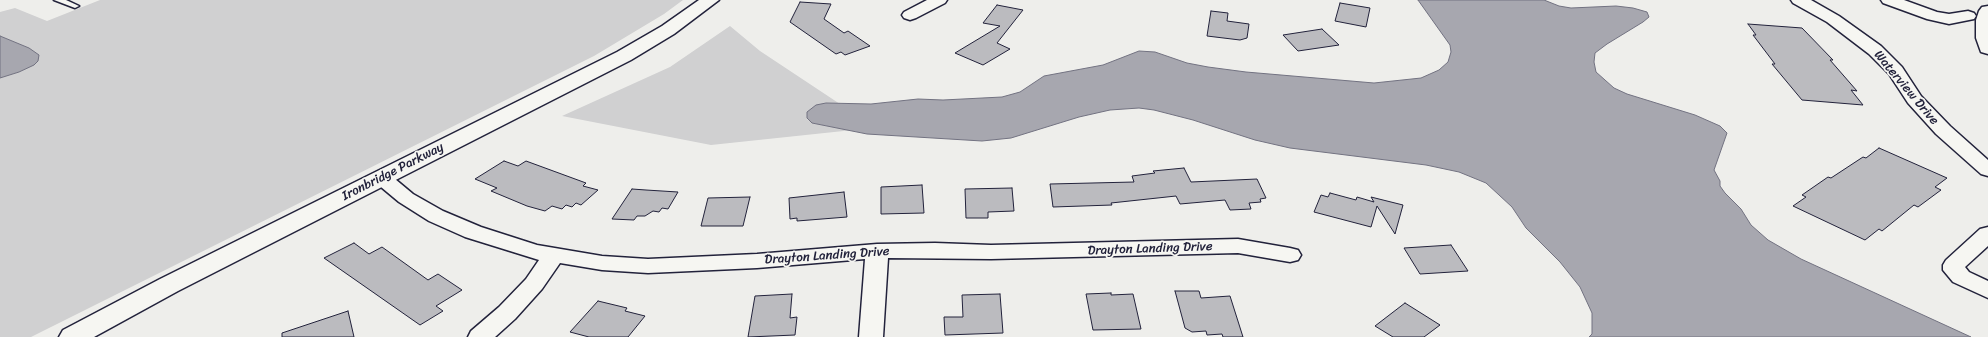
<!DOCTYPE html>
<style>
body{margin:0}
canvas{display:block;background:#eeeeeb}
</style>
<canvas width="1988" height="337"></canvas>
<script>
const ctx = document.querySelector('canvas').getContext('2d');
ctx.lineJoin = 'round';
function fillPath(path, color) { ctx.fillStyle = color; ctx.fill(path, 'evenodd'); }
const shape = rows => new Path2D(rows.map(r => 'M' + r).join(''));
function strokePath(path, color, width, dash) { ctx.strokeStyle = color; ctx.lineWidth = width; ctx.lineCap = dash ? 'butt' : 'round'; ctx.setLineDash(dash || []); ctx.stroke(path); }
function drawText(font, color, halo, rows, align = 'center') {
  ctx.font = font + ' Sriracha,sans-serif'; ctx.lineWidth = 3.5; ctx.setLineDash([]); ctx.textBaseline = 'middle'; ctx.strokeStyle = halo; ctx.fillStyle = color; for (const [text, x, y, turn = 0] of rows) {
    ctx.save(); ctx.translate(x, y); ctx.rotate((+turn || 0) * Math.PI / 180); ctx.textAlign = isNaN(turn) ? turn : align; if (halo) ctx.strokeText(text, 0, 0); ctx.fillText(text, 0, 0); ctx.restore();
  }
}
fillPath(shape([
 [100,0,683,0,664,14,594,56,31,337,0,337,0,78,19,72,29,48,0,36,0,12,15,8,47,21],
 [730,26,760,51,840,104,826,103,807,119,812,123,853,130,711,145,562,116,670,67]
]), '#d0d0d1');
const water = shape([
 [1418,0,1544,0,1559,6,1571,8,1616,6,1633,8,1647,12,1649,17,1643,22,1607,44,1595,53,1594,62,1596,72,1614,88,1627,94,1695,115,1720,126,1727,133,1714,170,1720,181,1720,186,1725,193,1741,209,1751,225,1768,240,1801,259,1971,337,1589,337,1592,334,1592,313,1580,287,1560,262,1526,228,1512,207,1486,183,1459,172,1426,165,1290,148,1255,140,1193,120,1154,110,1139,108,1110,110,1079,117,1011,138,982,141,867,134,812,123,807,118,807,112,816,105,826,103,871,104,918,99,943,100,1002,97,1020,92,1044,76,1103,65,1139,51,1155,52,1187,63,1208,67,1246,72,1374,83,1421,78,1439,70,1448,62,1451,52,1450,45,1418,0],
 [0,36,29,48,39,55,38,61,34,65,19,72,0,78,0,36]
]);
fillPath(water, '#a7a7af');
strokePath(water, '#727281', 1);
const building = shape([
 [800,2,831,4,824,19,844,33,848,31,870,46,845,55,841,52,836,54,790,22,800,2],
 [1340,3,1370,8,1366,27,1335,21,1340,3],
 [997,5,1023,10,997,43,1010,49,983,65,955,53,1000,26,983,23,997,5],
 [1211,11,1228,13,1227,21,1249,24,1247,38,1240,40,1207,36,1211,11],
 [1748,24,1802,28,1833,60,1830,60,1857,91,1851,90,1863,105,1802,100,1772,64,1775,64,1753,35,1756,35,1748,24],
 [1322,29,1339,45,1298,51,1283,35,1322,29],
 [1879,148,1947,178,1935,187,1941,190,1918,207,1914,205,1882,231,1879,229,1865,240,1793,206,1806,197,1802,195,1828,177,1831,178,1863,157,1866,158,1879,148],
 [504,161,518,166,526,161,586,183,583,186,598,190,581,205,576,203,572,207,566,205,562,209,552,206,545,211,527,206,491,191,497,188,475,179,504,161],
 [1184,168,1191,182,1257,179,1266,198,1260,199,1261,202,1249,203,1251,209,1230,210,1225,200,1180,204,1176,196,1111,203,1112,205,1053,207,1050,184,1134,182,1132,176,1155,173,1153,171,1184,168],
 [922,185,924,213,881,214,881,187,922,185],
 [1012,188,1014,211,988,212,988,218,966,218,965,189,1012,188],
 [632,189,646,190,678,192,668,209,662,208,659,212,653,211,645,216,637,216,634,220,612,219,632,189],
 [844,192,847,217,797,221,797,218,790,219,789,198,844,192],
 [1330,193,1356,200,1357,197,1374,202,1371,197,1403,205,1395,234,1377,206,1371,227,1314,212,1321,195,1328,197,1330,193],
 [750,197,743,226,701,226,708,198,750,197],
 [354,243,369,254,382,247,428,280,438,274,462,290,436,306,443,311,420,325,324,258,354,243],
 [1451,245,1468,271,1420,274,1404,248,1451,245],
 [1175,291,1199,291,1201,298,1230,296,1243,337,1223,337,1222,334,1207,335,1206,331,1192,332,1185,328,1175,291],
 [1111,293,1111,295,1133,294,1141,329,1093,330,1086,294,1111,293],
 [792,294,790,318,797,317,795,335,748,337,755,296,792,294],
 [1000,294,1003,333,945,335,944,317,963,317,962,295,1000,294],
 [598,301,627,308,625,311,645,316,628,337,589,337,570,332,598,301],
 [1405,303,1440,325,1424,337,1393,337,1375,326,1405,303],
 [348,311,354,337,282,337,282,333,348,311]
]);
fillPath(building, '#bbbbbf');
strokePath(building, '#22223b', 1);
const lane = shape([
 [54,0,66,0,79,6,75,8,54,0]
]);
const street = shape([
 [927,0,947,0,945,3,916,18,910,20,904,18,902,15,904,12,927,0],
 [1791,0,1811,0,1839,16,1881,46,1902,67,1921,96,1950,126,1988,160,1988,176,1981,174,1936,134,1908,103,1889,74,1869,54,1827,22,1793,3,1791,0],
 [1881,0,1904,0,1937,12,1949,14,1968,11,1974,13,1976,16,1974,19,1949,24,1927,19,1883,3,1881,0],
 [382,172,389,174,413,194,443,211,481,227,537,245,602,256,648,259,757,254,877,244,935,243,991,245,1238,239,1290,248,1298,250,1301,255,1298,260,1290,262,1238,253,991,259,888,258,883,337,859,337,865,259,757,268,648,273,602,270,560,263,542,289,515,319,495,337,468,337,471,331,499,307,526,279,539,260,465,237,429,221,399,202,375,182,372,178,375,174,382,172],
 [1988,227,1988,246,1965,267,1969,272,1988,281,1988,298,1953,282,1943,270,1943,265,1946,260,1980,229,1988,227]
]);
const secondary = shape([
 [699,0,719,0,674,34,631,60,178,291,94,337,59,337,63,330,160,279,617,52,662,26,699,0],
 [1988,6,1988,54,1981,52,1976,38,1976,20,1979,11,1982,7,1988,6]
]);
strokePath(lane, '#22223b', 3);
strokePath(street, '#22223b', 3);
strokePath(secondary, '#22223b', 3);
fillPath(lane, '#f6f6f2');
fillPath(street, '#f6f6f2');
fillPath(secondary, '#f6f6f2');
drawText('13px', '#22223b', '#f6f6f2', [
 ["Waterview Drive",1906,88,50],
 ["Ironbridge Parkway",393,172,-27],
 ["Drayton Landing Drive",1150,249,-2],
 ["Drayton Landing Drive",827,256,-4]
]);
</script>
